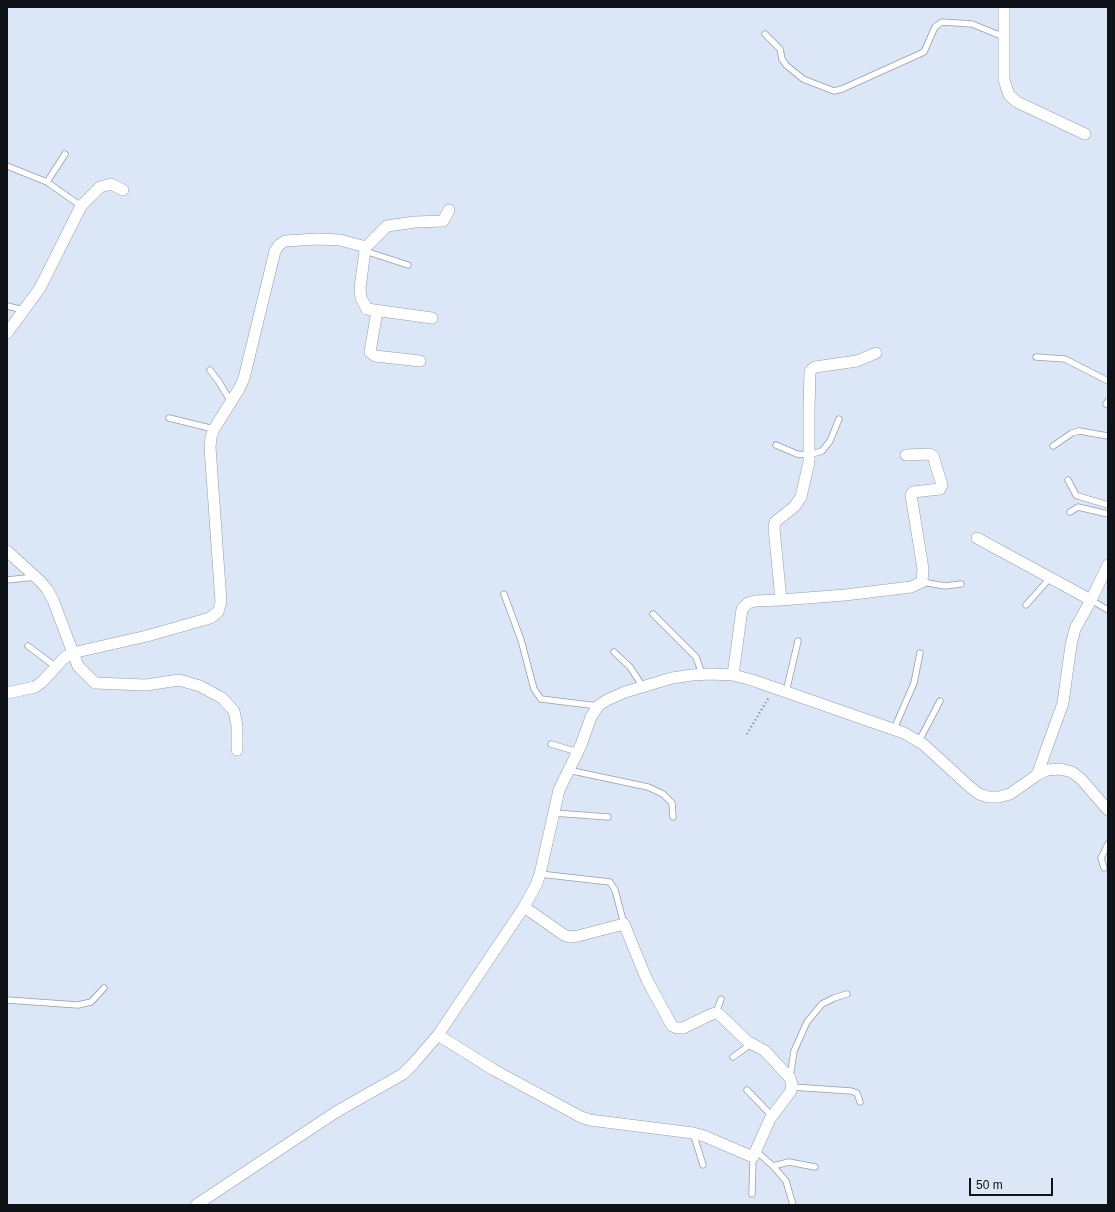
<!DOCTYPE html>
<style>
body{margin:0}
#map{position:relative;width:1115px;height:1212px;overflow:hidden;background:#dbe6f6;font-family:Arial,sans-serif}
canvas{display:block}
.frame{position:absolute;inset:0;border:8px solid #0f1318;pointer-events:none}
.scale{position:absolute;left:969px;top:1178px;width:84px;height:18px;box-sizing:border-box;border:2px solid #0f1318;border-top:0;padding-left:5px;font-size:12px;line-height:14px;white-space:nowrap;color:#0f1318;-webkit-text-stroke:3px #dbe6f6;paint-order:stroke}
</style>
<div id="map">
<canvas width="1115" height="1212"></canvas>
<div class="frame"></div>
<div class="scale">50 m</div>
</div>
<script>
const ctx = document.querySelector('canvas').getContext('2d');
ctx.lineJoin = 'round';
const shape = rows => new Path2D(rows.map(r => 'M' + r).join(''));
function strokePath(path, color, width, dash) { ctx.strokeStyle = color; ctx.lineWidth = width; ctx.lineCap = dash ? 'butt' : 'round'; ctx.setLineDash(dash || []); ctx.stroke(path); }
const service = shape([
 [765,34,780,49,782,59,786,65,803,79,834,91,842,89,924,52,935,27,942,22,972,24,1004,37],
 [7,166,47,182,81,206],
 [47,182,65,154],
 [365,251,408,265],
 [7,306,24,310],
 [1036,357,1065,359,1108,381],
 [210,370,219,382,231,402],
 [1106,404,1108,401],
 [169,418,214,429],
 [776,445,797,454,809,455,822,451,830,441,839,419],
 [1053,446,1072,433,1079,431,1108,436],
 [1068,480,1076,495,1078,496,1108,505],
 [1070,512,1078,507,1108,514],
 [7,580,36,577],
 [922,582,945,586,961,584],
 [504,594,521,640,534,689,541,699,598,706],
 [1091,600,1108,610],
 [1026,605,1050,578],
 [653,614,696,657,702,674],
 [28,646,56,667],
 [614,652,630,667,643,687],
 [786,692,798,641],
 [894,729,914,683,920,653],
 [919,741,940,701],
 [551,744,578,752],
 [568,770,648,787,663,794,672,803,673,817],
 [554,813,608,817],
 [1104,868,1101,858,1108,844],
 [540,874,610,882,615,890,624,924],
 [7,1000,78,1005,91,1002,104,988],
 [716,1013,721,999],
 [733,1057,751,1044],
 [790,1077,794,1051,807,1022,822,1004,834,998,847,994],
 [792,1087,851,1091,857,1093,860,1102],
 [747,1090,772,1116],
 [693,1133,703,1165],
 [756,1151,773,1166,786,1181,793,1205],
 [773,1166,789,1162,815,1167],
 [752,1194,753,1157]
]);
const minor = shape([
 [1004,7,1004,80,1009,95,1017,102,1085,134],
 [377,311,370,352,375,356,420,361],
 [432,318,367,309,361,298,360,288,365,251,366,247,387,226,415,222,443,221,449,210],
 [7,333,40,288,81,206,100,187,111,184,123,190],
 [977,538,1091,600],
 [7,551,40,581,47,589,53,600,78,666,95,683,146,685,179,680,200,686,222,698,234,711,237,726,237,750],
 [781,600,774,528,775,522,794,507,801,497,809,462,809,409,810,372,812,369,815,367,857,361,876,353],
 [733,675,742,609,748,603,755,601,781,600,845,595,911,587,922,582,923,569,911,495,913,492,940,489,942,485,933,456,929,454,906,455],
 [7,693,35,687,42,682,64,658,72,653,147,636,210,618,218,612,221,602,210,447,211,437,214,429,239,389,244,378,275,251,279,245,285,241,317,239,340,240,366,247],
 [1037,775,1063,703,1071,645,1075,629,1091,600,1108,565],
 [438,1035,494,1070,581,1117,590,1120,693,1133,704,1136,753,1157,770,1119,791,1091,792,1084,790,1078,765,1051,747,1041,720,1015,716,1013,712,1014,683,1028,677,1028,672,1026,647,980,624,924,578,936,570,937,564,935,524,907],
 [196,1205,336,1112,403,1074,413,1064,438,1035,524,907,536,885,540,874,559,790,581,745,591,717,598,706,607,700,625,692,672,678,692,675,710,674,733,675,752,680,904,733,923,744,970,787,979,794,988,797,999,797,1010,794,1037,775,1047,770,1060,769,1072,772,1081,779,1108,810]
]);
strokePath(service, '#949ead', 7);
strokePath(minor, '#949ead', 12);
strokePath(shape([
 [747,734,769,697]
]), '#6b727c', 2, [1, 3]);
strokePath(service, '#fff', 5.5);
strokePath(minor, '#fff', 11);
</script>
